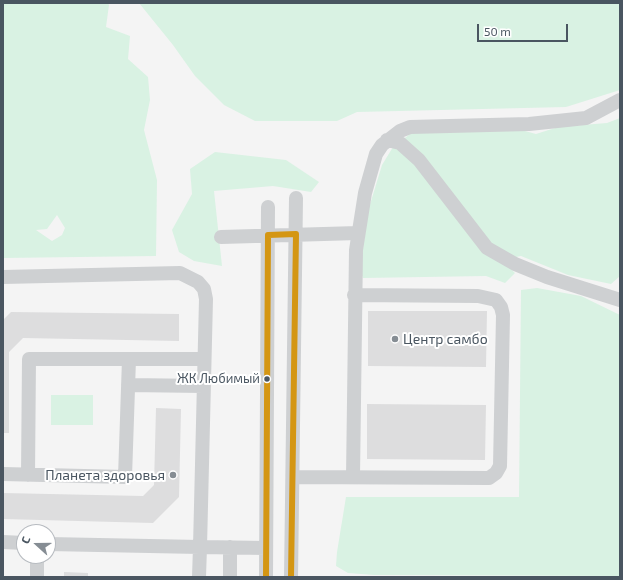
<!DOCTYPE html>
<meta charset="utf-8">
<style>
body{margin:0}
#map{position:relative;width:623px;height:580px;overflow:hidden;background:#f4f4f4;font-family:"Exo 2",sans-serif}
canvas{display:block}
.frame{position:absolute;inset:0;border:4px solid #4a5661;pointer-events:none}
.north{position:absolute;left:16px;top:524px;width:40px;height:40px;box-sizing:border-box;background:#fff;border:1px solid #b7bbc0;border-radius:50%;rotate:291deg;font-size:11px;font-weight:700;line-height:16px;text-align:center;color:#4a5661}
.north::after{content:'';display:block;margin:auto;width:14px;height:18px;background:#868d94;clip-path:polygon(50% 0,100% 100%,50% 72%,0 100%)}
.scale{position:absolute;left:477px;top:24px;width:91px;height:18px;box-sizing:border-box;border:2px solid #4a5661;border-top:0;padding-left:5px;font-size:12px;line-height:14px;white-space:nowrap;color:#4a5661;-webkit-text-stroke:3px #fff;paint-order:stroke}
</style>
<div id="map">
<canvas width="623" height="580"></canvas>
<div class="frame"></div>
<div class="north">С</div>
<div class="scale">50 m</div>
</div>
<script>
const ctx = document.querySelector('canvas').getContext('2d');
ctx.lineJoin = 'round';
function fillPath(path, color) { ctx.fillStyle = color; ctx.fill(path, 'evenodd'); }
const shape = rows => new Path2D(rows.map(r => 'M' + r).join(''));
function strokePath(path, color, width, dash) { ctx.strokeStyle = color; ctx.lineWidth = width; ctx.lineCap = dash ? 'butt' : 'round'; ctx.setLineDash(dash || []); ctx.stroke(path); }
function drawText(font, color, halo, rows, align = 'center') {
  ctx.font = font + ' "Exo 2",sans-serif'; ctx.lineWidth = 4; ctx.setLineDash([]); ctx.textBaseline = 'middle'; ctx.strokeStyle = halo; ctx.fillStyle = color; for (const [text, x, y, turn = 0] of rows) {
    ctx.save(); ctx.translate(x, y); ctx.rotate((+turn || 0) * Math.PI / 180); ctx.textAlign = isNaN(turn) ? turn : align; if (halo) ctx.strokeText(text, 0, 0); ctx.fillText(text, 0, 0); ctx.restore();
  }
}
fillPath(shape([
 [3,3,108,3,109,5,106,27,130,36,128,59,148,77,150,100,144,130,157,180,156,256,3,258],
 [57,215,65,228,62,235,52,241,36,230,47,229],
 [139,3,620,3,620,90,566,107,357,112,337,121,255,121,224,105,195,76,173,45],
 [620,118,620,276,611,284,568,275,521,256,501,260,515,273,505,283,486,276,363,278,360,271,368,211,382,165,393,147,414,131,514,128,536,134,558,127,607,123],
 [215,152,286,160,319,182,311,192,273,186,214,191,222,266,194,261,179,252,172,230,192,194,190,169],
 [537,288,581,296,620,315,620,576,374,575,348,573,336,566,337,552,346,497,519,497,521,290],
 [51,395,93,395,93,425,51,425]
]), '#d9f2e3');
fillPath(shape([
 [368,311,487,311,486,367,368,366],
 [11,312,179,314,179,341,23,338,9,352,9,433,3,433,3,320],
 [367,404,486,405,485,460,367,459],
 [156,408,181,409,179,497,153,523,3,519,3,493,143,496,154,485],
 [64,572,88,573,88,577,64,577]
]), '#ddddde');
strokePath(shape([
 [387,140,400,143,419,160,487,248,515,264,547,277,620,300],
 [221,237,358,233],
 [3,277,180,273,198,282,204,289,206,299,200,547,48,544],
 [128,385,204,386],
 [3,474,125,477,129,359],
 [28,475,29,359,204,359],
 [293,477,489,478,496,473,500,466,503,315,501,307,496,300,478,296,354,295],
 [353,477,356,250,365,193,376,154,382,145,400,131,410,127,529,124,586,118,620,100],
 [3,542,24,543],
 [37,556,37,577],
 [199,577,200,547,266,548],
 [230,577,230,547],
 [266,577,268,207],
 [291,577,296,198]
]), '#ced0d2', 14);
strokePath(shape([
 [266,577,268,235,296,234,291,577]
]), '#d49613', 6);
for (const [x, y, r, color] of [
 [395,339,4,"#868d94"],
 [267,379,3.5,"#4a5661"],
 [173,475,4,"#868d94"]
]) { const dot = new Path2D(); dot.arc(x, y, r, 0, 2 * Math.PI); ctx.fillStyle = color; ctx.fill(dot); strokePath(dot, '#fff', 1.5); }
drawText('13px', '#4a5661', '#fff', [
 ["ЖК Любимый",260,379]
], 'right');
drawText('14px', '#4a5661', '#fff', [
 ["Центр самбо",403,339],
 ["Планета здоровья",165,475,"right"]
], 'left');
</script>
